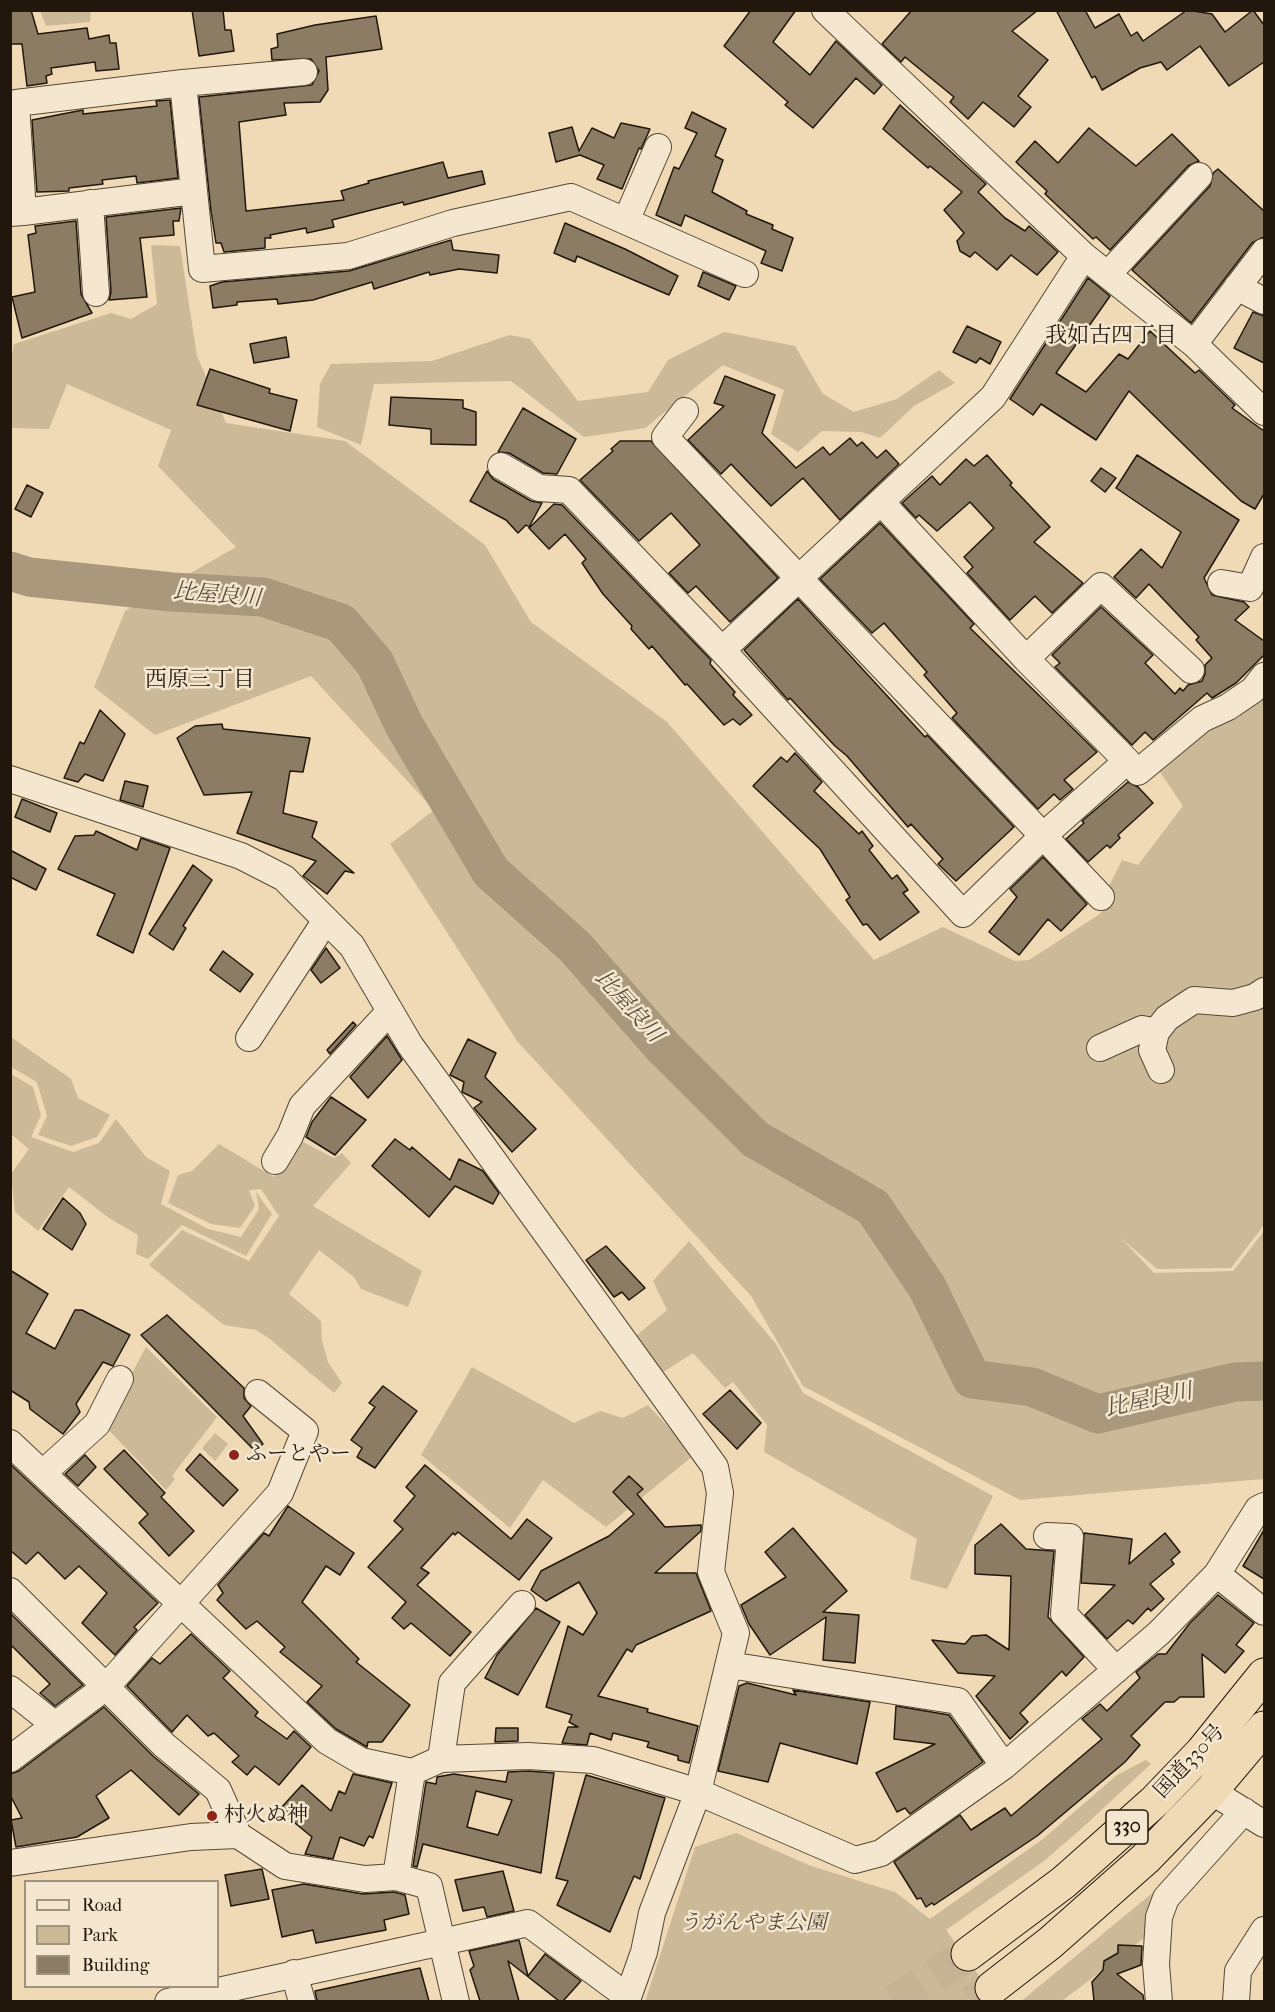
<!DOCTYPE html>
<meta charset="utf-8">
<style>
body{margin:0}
#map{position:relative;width:1275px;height:2012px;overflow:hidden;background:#efdab5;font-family:"IM FELL French Canon",serif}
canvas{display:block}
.frame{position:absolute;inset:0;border:12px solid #21170c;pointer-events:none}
.legend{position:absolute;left:24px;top:1880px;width:195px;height:108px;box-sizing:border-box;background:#f5e7cf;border:2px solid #a09481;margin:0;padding:8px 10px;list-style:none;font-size:18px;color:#21170c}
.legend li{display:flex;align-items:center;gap:12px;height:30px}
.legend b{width:30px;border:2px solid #a09481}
</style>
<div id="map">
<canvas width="1275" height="2012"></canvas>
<div class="frame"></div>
<ul class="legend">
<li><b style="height:8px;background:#f5e7cf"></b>Road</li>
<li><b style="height:16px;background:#ccb998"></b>Park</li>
<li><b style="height:16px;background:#8c7c64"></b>Building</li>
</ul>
</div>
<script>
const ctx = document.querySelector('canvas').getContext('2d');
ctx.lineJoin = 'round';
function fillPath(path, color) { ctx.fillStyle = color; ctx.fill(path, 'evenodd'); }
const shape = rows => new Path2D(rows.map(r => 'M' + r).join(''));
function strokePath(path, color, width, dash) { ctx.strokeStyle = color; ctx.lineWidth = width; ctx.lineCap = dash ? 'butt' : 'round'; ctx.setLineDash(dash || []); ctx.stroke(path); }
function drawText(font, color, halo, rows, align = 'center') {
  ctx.font = font + ' "IM FELL French Canon","Noto Serif JP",serif'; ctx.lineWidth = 5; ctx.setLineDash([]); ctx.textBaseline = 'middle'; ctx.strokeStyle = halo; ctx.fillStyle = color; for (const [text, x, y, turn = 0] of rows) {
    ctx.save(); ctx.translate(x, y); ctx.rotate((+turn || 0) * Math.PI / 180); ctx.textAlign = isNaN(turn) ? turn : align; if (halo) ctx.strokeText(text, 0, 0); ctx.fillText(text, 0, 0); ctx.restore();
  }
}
fillPath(shape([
 [40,11,91,11,90,22,46,26],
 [151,245,180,246,197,356,226,423,345,441,485,545,531,622,667,722,874,960,943,927,1015,961,1029,960,1100,914,1107,905,1106,892,1122,860,1138,865,1183,806,1156,766,1191,745,1203,733,1239,717,1264,687,1264,1225,1231,1268,1157,1269,1121,1238,1154,1273,1233,1271,1264,1231,1264,1479,1020,1500,803,1386,751,1296,517,1041,390,844,434,810,311,676,155,735,94,687,125,611,236,547,158,466,171,430,67,384,49,429,11,428,10,367,14,344,111,313,131,319,157,304],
 [724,332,795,346,823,394,854,412,897,399,939,370,955,383,914,406,880,438,861,432,822,431,798,452,771,434,784,390,723,365,645,428,584,437,511,381,374,384,361,445,317,427,320,384,331,364,432,361,510,335,530,339,578,401,648,392,668,360],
 [11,1037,71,1079,78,1098,110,1115,97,1137,71,1146,38,1135,47,1116,37,1082,11,1067],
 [11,1074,33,1087,41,1115,31,1137,73,1152,99,1143,116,1119,146,1157,170,1171,161,1204,208,1229,241,1237,259,1209,256,1192,272,1214,246,1256,182,1225,148,1259,136,1254,138,1235,109,1218,69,1187,38,1231,15,1212,11,1174,29,1149,11,1134],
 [303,1142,334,1158,342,1153,351,1163,313,1206,422,1271,408,1307,361,1289,354,1277,319,1250,289,1294,321,1321,322,1341,328,1362,342,1383,334,1393,270,1339,256,1330,224,1325,149,1265,182,1230,249,1261,279,1216,261,1189,249,1190,255,1206,240,1228,211,1224,168,1203,178,1175,192,1171,219,1144,274,1177],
 [689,1241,776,1344,803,1393,993,1496,947,1589,910,1579,917,1539,764,1452,767,1425,733,1382,725,1388,693,1353,660,1374,637,1335,667,1310,653,1281],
 [146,1347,217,1417,172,1476,175,1479,166,1490,104,1425],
 [472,1367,574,1423,600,1411,623,1418,648,1405,694,1455,606,1527,543,1480,510,1528,421,1455],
 [215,1433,228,1444,215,1461,202,1448],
 [1146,1760,1151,1764,1081,1829,1044,1861,946,1930,997,2001,645,2002,695,1847,736,1833,811,1866,895,1892,930,1919,1043,1839,1117,1775],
 [1156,1890,1159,1896,1148,1935,1062,2001,1020,2002]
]), '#ccb998');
strokePath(shape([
 [10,571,29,577,172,592,263,597,341,623,375,663,404,725,491,872,575,947,663,1047,755,1139,873,1207,927,1287,972,1379,1032,1387,1098,1414,1235,1382,1264,1381]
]), '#a9987c', 39);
const building = shape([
 [10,10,31,10,38,34,87,28,89,39,109,35,110,43,116,43,119,69,96,71,95,62,51,68,52,74,46,76,47,83,27,86,22,44,10,44,10,10],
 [192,10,223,10,225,30,231,30,234,51,199,56,192,10],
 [751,10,796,10,773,42,810,75,836,41,882,85,874,94,856,78,813,128,785,105,788,102,724,46,751,10],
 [912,10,1038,10,1012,31,1048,60,1018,96,1031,107,1014,127,983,102,968,119,950,102,954,97,905,57,901,62,882,44,912,10],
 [1056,10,1085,10,1095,28,1119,14,1131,36,1137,32,1143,41,1187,10,1212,14,1225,32,1253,10,1264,25,1264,62,1229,86,1200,46,1167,70,1161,62,1140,68,1102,90,1095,76,1092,78,1056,10],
 [376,16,382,49,326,57,328,90,320,102,284,103,286,115,239,122,246,211,344,200,341,191,369,183,368,181,443,162,448,178,482,171,485,184,404,205,403,202,332,220,334,227,307,233,306,228,270,235,271,238,265,238,265,248,224,252,221,243,216,243,211,211,199,97,312,85,319,71,311,59,272,60,271,49,278,47,277,34,315,25,376,16],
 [170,100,178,178,137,183,136,176,102,180,103,184,69,188,69,191,37,192,32,120,83,110,83,114,157,106,156,101,170,100],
 [900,105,986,184,978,192,1005,218,1025,231,1029,226,1058,252,1037,275,1011,255,997,270,975,252,970,257,960,251,957,241,964,233,944,210,962,192,930,166,928,168,883,129,900,105],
 [692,112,726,129,715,156,723,160,712,192,747,211,746,214,773,225,772,229,793,238,782,271,761,263,766,251,685,215,681,226,656,215,674,167,679,169,697,133,685,128,692,112],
 [621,123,650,129,641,149,639,148,622,189,597,179,604,165,580,155,556,162,549,133,572,127,579,151,592,128,614,138,621,123],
 [1089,128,1136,166,1172,134,1199,161,1188,166,1110,250,1096,237,1093,239,1045,194,1047,191,1016,162,1035,141,1058,163,1089,128],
 [1218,169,1264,211,1264,237,1252,243,1191,323,1132,270,1210,186,1213,173,1218,169],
 [181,208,179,221,173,221,174,235,140,238,147,297,109,300,111,292,106,217,181,208],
 [76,221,81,294,92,313,22,338,12,297,35,292,28,235,36,233,35,226,76,221],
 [565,223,625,249,678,276,669,295,577,256,575,262,554,253,565,223],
 [451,240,453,250,499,255,497,273,459,269,430,275,429,272,374,289,372,282,313,300,278,304,277,299,237,302,237,305,213,308,210,286,222,282,349,271,451,240],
 [703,272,736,286,729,300,698,286,703,272],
 [1088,278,1110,296,1056,373,1086,392,1119,354,1128,359,1150,331,1195,373,1199,370,1235,405,1232,408,1264,431,1264,494,1255,509,1241,501,1129,391,1096,440,1041,404,1033,415,1010,399,1088,278],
 [1253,312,1264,316,1264,363,1234,348,1253,312],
 [967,326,1001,342,990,364,980,358,976,363,953,352,967,326],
 [286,337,289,357,254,363,250,344,286,337],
 [210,369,270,389,269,393,297,400,290,431,197,405,210,369],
 [725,376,775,395,762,433,796,468,823,447,830,455,850,438,857,446,862,442,877,458,886,450,899,464,840,520,803,478,771,506,731,464,721,474,688,440,724,406,714,403,725,376],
 [391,397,463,400,463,408,476,412,476,445,431,444,431,429,389,425,391,397],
 [523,408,576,439,557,474,543,473,509,453,498,452,523,408],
 [620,441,651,441,778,578,730,622,696,586,688,593,669,573,700,545,671,513,639,541,580,480,613,451,611,449,620,441],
 [987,455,1012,483,1010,485,1050,527,1034,542,1083,583,1052,613,1035,596,1010,620,967,573,973,567,964,557,994,528,970,502,937,531,919,515,916,518,902,503,932,476,940,485,966,459,974,466,987,455],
 [1137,455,1239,520,1204,578,1212,595,1244,602,1249,607,1235,620,1264,641,1264,655,1236,683,1212,698,1207,693,1153,740,1145,732,1132,745,1055,667,1060,663,1052,655,1101,607,1153,655,1145,663,1175,694,1180,688,1183,691,1188,685,1202,681,1205,674,1205,665,1212,658,1196,640,1199,637,1149,584,1136,598,1114,577,1141,549,1162,568,1181,532,1116,488,1137,455],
 [1101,468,1116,478,1105,492,1091,481,1101,468],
 [487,471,493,479,531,501,542,503,529,527,526,525,518,533,506,520,470,501,487,471],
 [27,485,43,493,31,517,15,509,27,485],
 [554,504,562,505,711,660,710,664,735,692,733,695,752,715,740,725,733,719,724,725,687,684,685,685,652,646,649,649,631,629,632,626,603,594,582,563,586,559,565,534,549,549,529,528,554,504],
 [880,523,974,624,970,628,1097,752,1064,780,1073,789,1060,800,1054,794,1038,809,952,718,957,713,924,675,927,672,884,623,872,633,820,579,880,523],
 [798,599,925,737,927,735,1014,827,956,881,938,864,943,859,911,824,908,827,847,756,835,746,790,698,788,700,744,650,798,599],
 [100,710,125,734,103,781,85,774,78,782,64,778,80,742,84,744,100,710],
 [222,724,223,729,310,738,303,772,290,771,283,813,317,822,312,837,354,873,345,871,327,894,303,876,316,861,237,833,252,792,204,795,177,738,195,726,222,724],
 [795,753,822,782,814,791,859,834,862,831,873,846,869,850,892,879,897,875,908,890,903,893,919,912,880,940,867,924,863,925,846,900,850,897,820,849,753,786,781,757,787,762,795,753],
 [125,781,148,786,143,807,120,800,125,781],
 [1128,782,1138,787,1153,803,1118,835,1120,838,1110,848,1107,845,1088,862,1066,839,1084,823,1082,821,1128,782],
 [22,799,57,813,50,832,15,817,22,799],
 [96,831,137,850,141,838,170,848,133,953,97,935,115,894,58,869,75,836,94,835,96,831],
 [10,850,46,869,36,890,10,877,10,850],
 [1043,857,1087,904,1061,931,1048,919,1019,955,989,932,1017,897,1010,889,1043,857],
 [193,865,212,880,183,926,186,928,173,950,149,934,193,865],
 [326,948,340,968,321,983,311,970,326,948],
 [223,951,253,974,240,992,210,970,223,951],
 [353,1022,356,1025,330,1054,327,1050,353,1022],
 [387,1036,402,1060,368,1098,350,1077,387,1036],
 [468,1039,496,1053,485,1077,536,1129,512,1152,474,1108,482,1102,462,1092,464,1082,450,1075,468,1039],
 [331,1097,366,1120,335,1155,306,1137,312,1122,331,1097],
 [395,1139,410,1150,412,1147,450,1180,459,1159,483,1171,499,1193,493,1204,455,1186,429,1217,372,1166,395,1139],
 [63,1198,80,1213,86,1224,72,1250,43,1229,63,1198],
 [606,1246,645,1288,629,1300,622,1292,614,1297,586,1260,606,1246],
 [10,1270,48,1294,26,1333,55,1349,75,1310,82,1310,130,1335,113,1366,103,1362,76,1404,80,1412,63,1434,30,1409,29,1402,10,1390,10,1270],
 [167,1315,244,1388,244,1398,251,1406,243,1416,263,1444,255,1451,141,1335,167,1315],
 [383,1386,417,1411,375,1468,357,1457,362,1448,351,1440,375,1407,369,1403,383,1386],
 [730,1390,761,1423,737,1449,703,1414,730,1390],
 [124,1450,165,1493,161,1497,194,1531,169,1556,139,1523,148,1514,104,1469,124,1450],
 [200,1454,238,1490,223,1506,186,1470,200,1454],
 [85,1455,96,1467,78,1486,65,1474,85,1455],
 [10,1464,158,1603,134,1627,137,1630,115,1655,82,1623,107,1593,81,1568,79,1566,65,1579,38,1552,26,1564,10,1550,10,1464],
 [425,1465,511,1539,527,1519,552,1538,519,1580,458,1532,455,1535,453,1533,421,1568,429,1573,417,1585,471,1632,450,1656,411,1623,404,1629,392,1618,406,1602,368,1567,403,1529,394,1521,415,1496,406,1487,425,1465],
 [629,1476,643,1489,637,1494,665,1527,701,1525,701,1531,655,1573,696,1573,711,1611,636,1645,632,1652,627,1649,598,1696,648,1709,647,1712,698,1726,689,1763,678,1760,678,1756,647,1747,649,1742,613,1733,611,1740,590,1733,587,1745,562,1743,568,1727,578,1727,569,1722,572,1715,546,1707,568,1626,583,1635,597,1613,579,1582,546,1601,531,1590,541,1571,609,1536,634,1514,613,1492,629,1476],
 [288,1506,354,1553,340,1575,326,1566,302,1602,359,1659,356,1662,410,1705,382,1742,368,1742,367,1747,336,1729,307,1702,322,1686,280,1652,285,1647,257,1621,246,1629,217,1600,223,1593,218,1585,264,1533,269,1536,288,1506],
 [1001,1524,1026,1549,1054,1551,1048,1617,1084,1657,1066,1676,1062,1671,1020,1713,1028,1722,1010,1739,976,1696,995,1676,958,1673,932,1640,965,1644,972,1636,986,1635,1009,1650,1011,1576,975,1574,975,1545,1001,1524],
 [793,1528,847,1591,823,1612,859,1615,855,1663,823,1660,826,1617,770,1655,749,1624,741,1605,786,1577,765,1552,793,1528],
 [1264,1530,1264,1579,1243,1566,1264,1530],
 [1084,1533,1132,1539,1129,1564,1165,1533,1180,1552,1171,1560,1174,1564,1150,1584,1164,1599,1151,1611,1148,1608,1133,1624,1128,1620,1107,1639,1085,1615,1115,1585,1081,1583,1084,1533],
 [1218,1595,1254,1623,1236,1645,1244,1651,1225,1673,1202,1654,1204,1697,1180,1697,1174,1702,1165,1702,1131,1736,1140,1745,1125,1762,1037,1836,934,1905,932,1903,926,1907,921,1898,917,1899,894,1862,960,1815,971,1830,1005,1808,1011,1816,1102,1739,1082,1719,1100,1704,1107,1711,1140,1678,1136,1672,1158,1654,1166,1654,1190,1623,1218,1595],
 [536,1608,560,1622,518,1695,485,1678,497,1655,536,1608],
 [10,1613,83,1685,55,1706,40,1693,50,1684,10,1644,10,1613],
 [191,1634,230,1671,223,1678,258,1712,255,1716,287,1739,294,1731,311,1747,279,1785,255,1766,247,1775,232,1762,239,1756,214,1733,208,1736,187,1715,172,1732,127,1686,152,1658,160,1664,191,1634],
 [747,1683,796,1695,793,1690,870,1702,857,1764,780,1743,768,1782,718,1771,739,1686,747,1683],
 [896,1706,949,1715,983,1762,910,1814,905,1808,897,1812,876,1773,935,1744,894,1739,896,1706],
 [104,1707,153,1756,199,1794,179,1815,131,1770,96,1796,109,1818,77,1837,16,1847,11,1820,22,1818,10,1795,10,1774,19,1771,104,1707],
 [496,1728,518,1728,518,1741,495,1742,496,1728],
 [528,1771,554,1773,541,1873,423,1844,417,1867,413,1866,426,1782,436,1784,437,1777,454,1774,506,1782,508,1772,528,1771],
 [476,1791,512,1800,498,1835,467,1827,476,1791],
 [353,1774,392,1783,373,1838,369,1836,364,1846,340,1837,333,1859,305,1854,312,1837,279,1810,302,1785,331,1811,339,1791,345,1794,353,1774],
 [586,1775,665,1798,640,1879,634,1876,610,1932,557,1905,568,1881,556,1878,586,1775],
 [262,1869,269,1899,231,1906,225,1875,262,1869],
 [503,1871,514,1911,487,1917,484,1907,463,1911,455,1880,503,1871],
 [304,1884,363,1894,394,1892,405,1895,409,1914,384,1920,386,1930,316,1943,313,1930,282,1937,272,1890,304,1884],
 [519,1940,528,1976,545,1954,581,1981,563,2001,559,2001,508,1961,519,2001,480,2001,470,1970,474,1966,469,1951,519,1940],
 [1118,1945,1142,1946,1141,1965,1117,1974,1143,1995,1144,2001,1094,2001,1092,1982,1103,1970,1104,1961,1118,1953,1118,1945],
 [420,1968,429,2001,317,2001,315,1991,420,1968]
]);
fillPath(building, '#8c7c64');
strokePath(building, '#21170c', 1.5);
strokePath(shape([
 [893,2002,968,1954],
 [972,2002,992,1988]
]), '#c6b393', 33, [33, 16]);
const minor = shape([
 [825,10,1084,256,1194,344,1264,412],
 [304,72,183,83,202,269,348,256,453,223,571,197,745,274],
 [90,203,96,293],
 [23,212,194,191],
 [10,213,23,212,16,103,183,83],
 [626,221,658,147],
 [1109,273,1199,176],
 [1237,287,1264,301],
 [1194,344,1264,252],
 [685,411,665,437,1101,897],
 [501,466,539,488,569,490,722,650,963,914,1044,835,1127,761,1026,659,882,503],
 [1221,583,1250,588,1264,557],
 [722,650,993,397,1084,256],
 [1026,659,1101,586,1191,670],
 [1138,772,1202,719,1228,707,1253,690,1264,676],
 [10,779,241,856,284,878,352,946,410,1045,715,1467,720,1493,711,1572,736,1633,698,1792,652,1913,644,1952,628,1997,528,1923,442,1942,429,1886,396,1877,365,1879,285,1866,238,1835,218,1790,164,1745,10,1591],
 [1156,1032,1152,1050,1161,1070],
 [249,1038,326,920],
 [1100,1048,1142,1029,1156,1032,1167,1018,1194,1000,1233,1003,1255,997,1264,991],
 [275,1161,290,1136,302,1106,390,1011],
 [10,1443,327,1741,361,1761,412,1772,441,1759,528,1756,593,1760,698,1792,855,1860,881,1853,1004,1766,1159,1633,1217,1574,1258,1509,1264,1506],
 [43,1473,97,1424,120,1379],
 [1047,1536,1070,1537,1064,1614,1116,1670],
 [1217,1574,1264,1612],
 [729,1665,958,1701,1004,1766],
 [10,1689,55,1725],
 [10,1759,107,1686,280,1493,305,1431,258,1393],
 [441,1759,452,1683,522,1604],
 [1211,1791,1264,1824],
 [10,1863,191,1837,238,1835],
 [396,1877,412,1772],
 [294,1973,302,2002],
 [168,2002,442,1942,456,2002],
 [1159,2002,1156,1964,1159,1917,1166,1898,1244,1811],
 [1236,2002,1238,1971,1264,1930]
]);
const highway = shape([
 [968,1954,1064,1882,1155,1801,1202,1752,1264,1675],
 [992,1988,1050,1943,1145,1859,1211,1791,1264,1728]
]);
strokePath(minor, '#544836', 28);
strokePath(highway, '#21170c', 35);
strokePath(minor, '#f5e7cf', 26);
strokePath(highway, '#efdab5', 33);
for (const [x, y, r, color] of [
 [234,1455,6,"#8f2418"],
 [212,1816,6,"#8f2418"]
]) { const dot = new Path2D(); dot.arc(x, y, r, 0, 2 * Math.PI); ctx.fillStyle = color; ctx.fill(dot); strokePath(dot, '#f5e7cf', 2); }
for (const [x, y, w] of [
 [1127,1827,42]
]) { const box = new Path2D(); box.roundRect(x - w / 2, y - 17, w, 34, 4.5); ctx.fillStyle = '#f5e7cf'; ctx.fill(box); strokePath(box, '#21170c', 1.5); }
drawText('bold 20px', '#21170c', null, [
 ["330",1127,1827]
]);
drawText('21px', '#21170c', '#f5e7cf', [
 ["ふーとやー",246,1455],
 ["村火ぬ神",224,1816]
], 'left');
drawText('21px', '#21170c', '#f5e7cf', [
 ["国道330号",1190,1762,-47]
]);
drawText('italic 21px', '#544836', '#f5e7cf', [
 ["うがんやま公園",753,1924]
]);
drawText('22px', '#21170c', '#f5e7cf', [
 ["我如古四丁目",1111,337],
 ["西原三丁目",200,681]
]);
drawText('italic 22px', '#574b39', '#f5e7cf', [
 ["比屋良川",217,596,5],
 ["比屋良川",628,1007,48],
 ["比屋良川",1149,1401,-12]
]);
</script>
